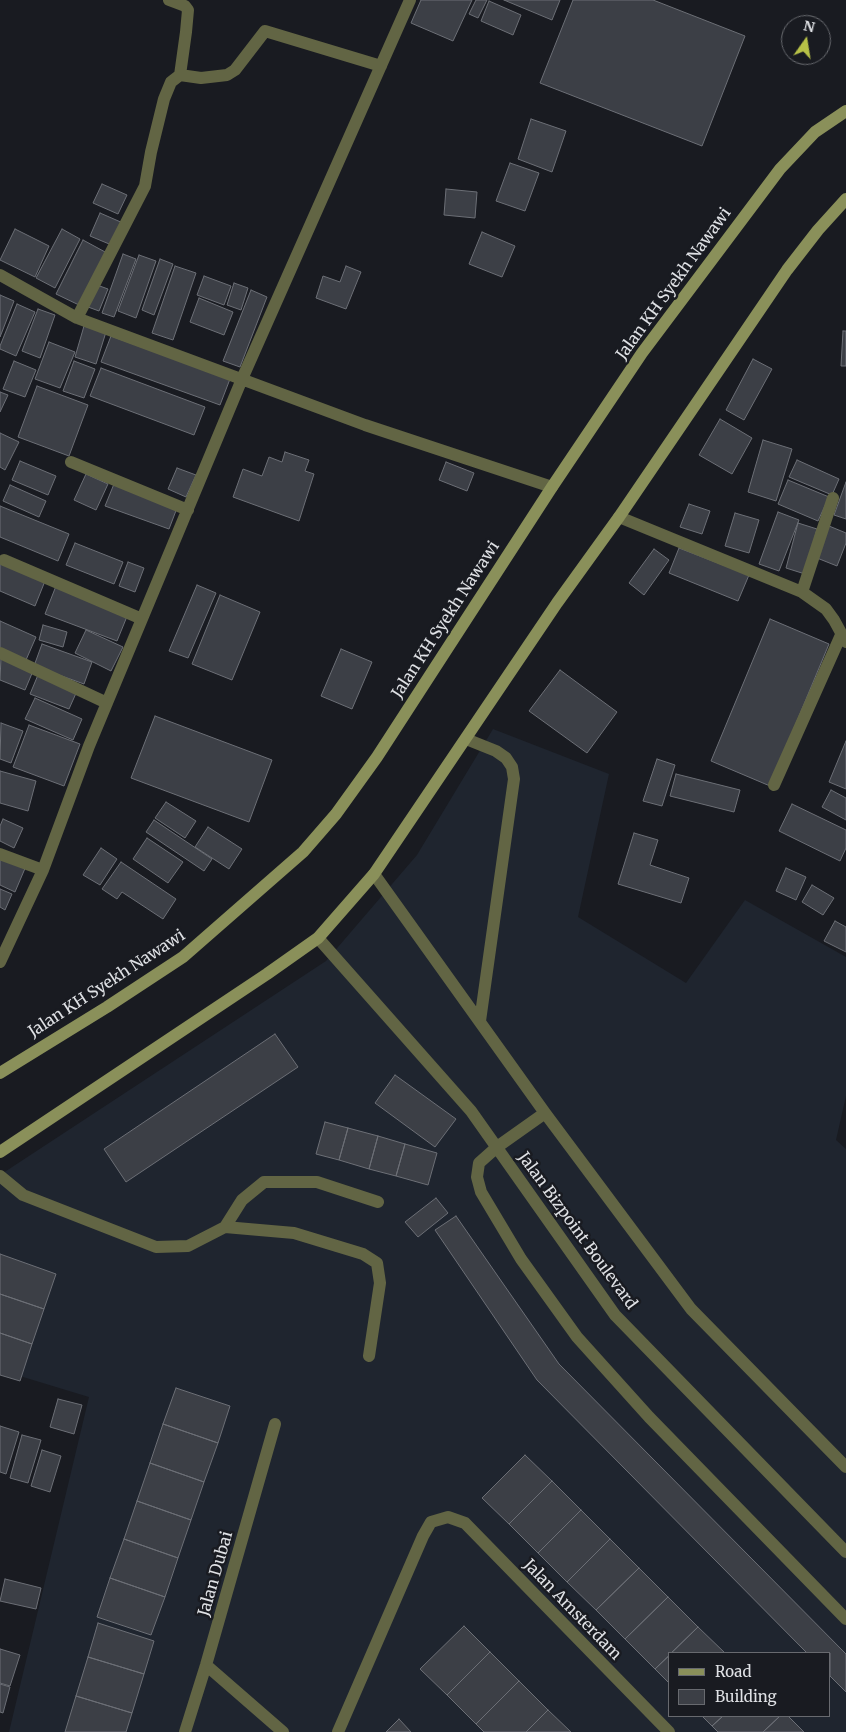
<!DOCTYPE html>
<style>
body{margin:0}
#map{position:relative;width:846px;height:1732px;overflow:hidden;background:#191b21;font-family:Merriweather,serif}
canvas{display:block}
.legend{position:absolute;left:668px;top:1652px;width:162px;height:65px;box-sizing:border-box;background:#191b21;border:1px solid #686a6f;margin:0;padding:6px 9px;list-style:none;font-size:15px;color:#dfe1e5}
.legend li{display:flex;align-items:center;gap:10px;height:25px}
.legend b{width:25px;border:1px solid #686a6f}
.north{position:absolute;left:781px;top:15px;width:50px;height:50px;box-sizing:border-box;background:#191b21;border:1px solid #686a6f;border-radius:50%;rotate:13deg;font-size:14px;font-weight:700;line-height:20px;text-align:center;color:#dfe1e5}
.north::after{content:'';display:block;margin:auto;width:18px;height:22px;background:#b7c147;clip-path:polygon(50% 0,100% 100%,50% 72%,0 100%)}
</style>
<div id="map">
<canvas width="846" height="1732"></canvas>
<ul class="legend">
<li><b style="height:6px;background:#8a905a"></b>Road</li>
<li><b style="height:14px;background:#3c3f46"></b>Building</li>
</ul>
<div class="north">N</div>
</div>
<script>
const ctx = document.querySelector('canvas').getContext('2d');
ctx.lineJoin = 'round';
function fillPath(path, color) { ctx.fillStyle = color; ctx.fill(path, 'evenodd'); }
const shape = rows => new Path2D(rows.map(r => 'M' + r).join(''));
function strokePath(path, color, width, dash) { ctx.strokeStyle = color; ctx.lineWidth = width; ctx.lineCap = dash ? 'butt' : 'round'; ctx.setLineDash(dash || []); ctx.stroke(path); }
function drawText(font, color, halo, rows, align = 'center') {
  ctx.font = font + ' Merriweather,serif'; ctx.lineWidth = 5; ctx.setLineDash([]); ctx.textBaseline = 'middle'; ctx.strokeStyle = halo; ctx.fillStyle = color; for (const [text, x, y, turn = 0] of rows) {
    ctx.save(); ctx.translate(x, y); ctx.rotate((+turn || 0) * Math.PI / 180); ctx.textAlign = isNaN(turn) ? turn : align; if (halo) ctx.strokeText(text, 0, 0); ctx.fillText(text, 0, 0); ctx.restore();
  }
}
fillPath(shape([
 [493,729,609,774,578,917,686,983,745,900,846,957,846,1096,836,1140,846,1149,846,1732,9,1732,89,1397,0,1370,0,1175,326,961,417,855],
 [670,1653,830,1653,830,1716,670,1716]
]), '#1f252f');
const building = shape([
 [421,0,472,0,453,41,411,23,421,0],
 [476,0,487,0,478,18,469,14,476,0],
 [504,0,560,0,552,20,504,0],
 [573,0,653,0,745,36,702,146,540,83,573,0],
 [489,1,521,15,513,35,481,21,489,1],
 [531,119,566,131,552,172,518,159,531,119],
 [510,163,539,173,525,211,496,201,510,163],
 [102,184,127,195,118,214,93,203,102,184],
 [446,189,477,192,475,218,444,215,446,189],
 [100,213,123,223,114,246,90,236,100,213],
 [15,229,49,246,35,277,0,260,15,229],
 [62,229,80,239,55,288,36,278,62,229],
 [482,232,515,246,502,277,469,264,482,232],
 [83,240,107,253,79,305,56,294,83,240],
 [123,254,136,259,114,317,102,313,123,254],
 [139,255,156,261,136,318,118,311,139,255],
 [160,259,173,264,154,315,142,310,160,259],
 [175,266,196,273,173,340,152,333,175,266],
 [346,266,361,272,346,309,316,298,323,276,340,282,346,266],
 [204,276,231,286,224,305,197,295,204,276],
 [234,283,248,288,241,310,227,305,234,283],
 [97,285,108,289,99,311,88,307,97,285],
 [251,290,267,297,240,367,223,361,251,290],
 [0,295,14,301,0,337,0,295],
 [199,298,233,312,224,335,190,322,199,298],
 [17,304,35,312,16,356,0,349,0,346,17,304],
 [38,309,55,315,40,358,22,351,38,309],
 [84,326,106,332,96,364,75,357,84,326],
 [843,331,846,331,846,366,841,366,843,331],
 [111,336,230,379,220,405,101,362,111,336],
 [49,342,75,352,60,388,35,379,49,342],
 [753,359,772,369,744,420,726,410,753,359],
 [14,361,36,370,25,397,3,389,14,361],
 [74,361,95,369,84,398,63,391,74,361],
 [101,368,205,407,194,435,90,396,101,368],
 [37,386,88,405,69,456,18,437,37,386],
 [0,392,8,395,0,412,0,392],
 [720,419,752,438,732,474,699,455,720,419],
 [0,433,19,442,5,470,0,467,0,433],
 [763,440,792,449,776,501,748,492,763,440],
 [285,452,309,460,305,471,314,474,299,521,233,497,243,469,262,476,269,457,282,462,285,452],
 [797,460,839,479,832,495,789,477,797,460],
 [20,461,56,476,48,495,12,480,20,461],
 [446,462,474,473,467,491,439,480,446,462],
 [177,468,196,475,186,497,168,489,177,468],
 [86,474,108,484,96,510,74,500,86,474],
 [788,480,829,497,818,521,778,504,788,480],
 [846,482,846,519,834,515,846,482],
 [114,484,177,508,169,529,105,506,114,484],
 [10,485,46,501,39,517,3,501,10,485],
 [689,504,710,511,702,534,680,527,689,504],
 [0,506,69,534,58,561,0,537,0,506],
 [778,512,799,520,779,571,759,564,778,512],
 [735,513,759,520,749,553,725,546,735,513],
 [798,523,817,529,805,574,786,568,798,523],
 [829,526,846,533,846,543,837,566,817,558,829,526],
 [75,543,123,562,114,584,66,565,75,543],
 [679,548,749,575,738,601,669,573,679,548],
 [654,549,669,560,644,595,629,583,654,549],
 [0,562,45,581,35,606,0,591,0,562],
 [128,562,144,568,135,592,119,586,128,562],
 [197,585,216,593,188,658,169,651,197,585],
 [56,586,128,614,117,641,45,614,56,586],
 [220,595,260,612,232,680,192,664,220,595],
 [770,619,829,644,770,786,711,761,770,619],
 [0,621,36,637,26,660,0,649,0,621],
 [43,625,67,632,63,647,39,640,43,625],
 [86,630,123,647,111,671,75,653,86,630],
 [42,644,92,662,84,684,34,666,42,644],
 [341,649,372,662,352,709,321,696,341,649],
 [1,657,33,671,25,690,0,680,1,657],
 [560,670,617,712,587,753,529,711,560,670],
 [38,675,77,691,69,709,30,694,38,675],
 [35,698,82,719,73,740,25,719,35,698],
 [155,716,272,760,249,822,131,778,155,716],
 [1,723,23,731,11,763,0,759,1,723],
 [29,725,80,744,64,786,13,767,29,725],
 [846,741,846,789,829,782,846,741],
 [657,759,675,765,662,806,643,801,657,759],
 [0,771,36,781,28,811,0,803,0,771],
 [676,774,740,790,734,812,670,796,676,774],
 [831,790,846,798,846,820,822,807,831,790],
 [166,802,196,821,185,838,155,818,166,802],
 [792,804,846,830,846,848,840,861,779,831,792,804],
 [3,819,23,828,14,848,0,841,0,826,3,819],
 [154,820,212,859,204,871,146,832,154,820],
 [208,827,242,849,229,869,195,847,208,827],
 [634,833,658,840,650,865,689,878,681,903,618,884,634,833],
 [147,838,183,862,168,883,133,859,147,838],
 [101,848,117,859,100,885,83,875,101,848],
 [0,855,26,866,15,892,0,885,0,855],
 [121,862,176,899,163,919,122,892,117,899,102,889,121,862],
 [786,868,806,877,796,900,776,891,786,868],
 [812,885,834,898,823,915,802,902,812,885],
 [0,889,12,894,5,910,0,907,0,889],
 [835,921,846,927,846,952,824,941,835,921],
 [275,1034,298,1067,126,1182,104,1149,275,1034],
 [395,1075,456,1119,435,1147,375,1103,395,1075],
 [325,1122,348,1128,339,1160,316,1154,325,1122],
 [348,1128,378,1136,369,1169,339,1160,348,1128],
 [378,1136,405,1144,396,1176,369,1169,378,1136],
 [405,1144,437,1153,428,1185,396,1176,405,1144],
 [436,1198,448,1213,418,1237,405,1222,436,1198],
 [456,1216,559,1364,846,1654,846,1692,830,1676,830,1653,807,1653,537,1380,435,1230,456,1216],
 [0,1254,56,1274,44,1309,0,1294,0,1254],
 [0,1294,44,1309,32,1344,0,1333,0,1294],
 [0,1333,32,1344,20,1381,0,1375,0,1333],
 [176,1388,230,1406,218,1443,163,1424,176,1388],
 [58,1399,82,1405,74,1434,50,1427,58,1399],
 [163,1424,218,1443,204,1482,150,1463,163,1424],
 [0,1426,19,1432,6,1474,0,1472,0,1426],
 [22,1435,41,1440,28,1483,10,1478,22,1435],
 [42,1450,61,1456,50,1492,31,1486,42,1450],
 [525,1455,552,1481,509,1524,482,1498,525,1455],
 [150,1463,204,1482,191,1520,137,1501,150,1463],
 [552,1481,581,1510,538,1553,509,1524,552,1481],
 [137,1501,191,1520,178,1558,124,1539,137,1501],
 [581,1510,610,1539,567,1582,538,1553,581,1510],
 [124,1539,178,1558,165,1597,110,1578,124,1539],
 [610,1539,639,1568,596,1610,567,1582,610,1539],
 [639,1568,668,1597,625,1639,596,1610,639,1568],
 [110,1578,165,1597,151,1635,97,1617,110,1578],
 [5,1579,41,1588,36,1609,0,1601,5,1579],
 [668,1597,698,1627,655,1669,625,1639,668,1597],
 [98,1623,154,1641,144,1674,88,1657,98,1623],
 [464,1626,490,1652,447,1695,420,1669,464,1626],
 [698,1627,725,1653,671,1653,698,1627],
 [0,1649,20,1655,10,1686,0,1683,0,1649],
 [490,1652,519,1681,476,1724,447,1695,490,1652],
 [670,1655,670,1684,655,1669,670,1655],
 [88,1657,144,1674,132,1713,76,1696,88,1657],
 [519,1681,548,1710,526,1732,484,1732,476,1724,519,1681],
 [0,1684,10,1687,3,1713,0,1712,0,1684],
 [76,1696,132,1713,126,1732,65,1732,76,1696],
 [548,1710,571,1732,526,1732,548,1710],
 [702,1716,723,1716,712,1726,702,1716],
 [723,1716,780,1716,763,1732,718,1732,712,1726,723,1716],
 [780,1716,788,1716,804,1732,763,1732,780,1716],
 [399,1719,411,1732,386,1732,399,1719]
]);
fillPath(building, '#3c3f46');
strokePath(building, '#6c6f76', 1);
strokePath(shape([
 [466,739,496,751,506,758,512,767,514,779,480,1021],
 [374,874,545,1113,691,1309,846,1467],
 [318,938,471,1111,615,1315,846,1552],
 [545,1113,497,1147,479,1163,477,1177,481,1192,521,1259,577,1337,649,1417,846,1619],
 [0,1176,23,1195,156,1247,188,1246,225,1227,242,1200,264,1182,317,1182,378,1202],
 [225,1227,294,1233,363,1254,377,1263,380,1283,369,1356],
 [206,1665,283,1732],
 [185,1732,206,1665,275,1424],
 [338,1732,423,1536,431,1522,448,1517,465,1523,669,1732]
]), '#626544', 12);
strokePath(shape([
 [169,0,185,6,188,10,186,32,180,75],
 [0,275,77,318,365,425,552,487],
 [77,318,145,186,151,152,164,99,171,82,180,75,201,78,227,75,235,70,265,31,381,66],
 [71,462,188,510],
 [619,517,802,592,826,609,834,620,846,642],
 [4,560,142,619],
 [802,592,833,498],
 [0,653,107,703],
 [774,785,841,635],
 [0,854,43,870],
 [0,962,43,870,89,746,242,379,410,0]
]), '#626544', 12);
strokePath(shape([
 [0,1073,107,1007,183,957,303,852,336,814,377,757,552,487,642,353,780,169,815,132,846,111],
 [0,1152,267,974,318,938,374,874,557,603,619,517,787,270,818,230,846,199]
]), '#8a905a', 12);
drawText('16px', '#dfe1e5', '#191b21', [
 ["Jalan KH Syekh Nawawi",674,284,-54],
 ["Jalan KH Syekh Nawawi",446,620,-57],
 ["Jalan KH Syekh Nawawi",107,984,-33],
 ["Jalan Bizpoint Boulevard",577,1231,54],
 ["Jalan Dubai",216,1574,-74],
 ["Jalan Amsterdam",572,1610,46]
]);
</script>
